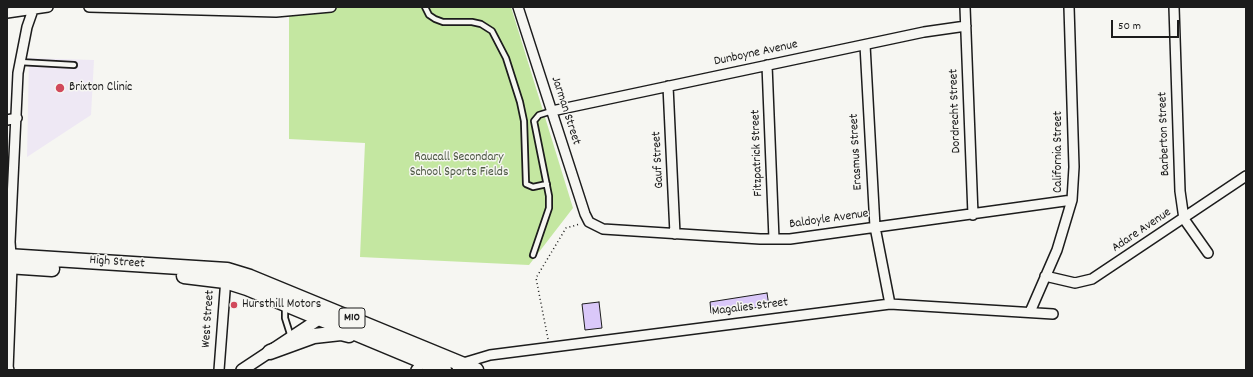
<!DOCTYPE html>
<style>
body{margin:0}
#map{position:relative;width:1253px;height:377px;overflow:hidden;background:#f6f6f2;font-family:Dekko,sans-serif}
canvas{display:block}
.frame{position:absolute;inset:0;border:8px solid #1c1c1c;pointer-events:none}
.scale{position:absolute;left:1111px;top:20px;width:68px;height:18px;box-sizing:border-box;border:2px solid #1c1c1c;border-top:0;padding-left:5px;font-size:12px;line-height:14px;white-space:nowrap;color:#1c1c1c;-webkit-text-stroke:3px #f6f6f2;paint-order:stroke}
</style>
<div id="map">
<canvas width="1253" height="377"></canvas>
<div class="frame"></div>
<div class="scale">50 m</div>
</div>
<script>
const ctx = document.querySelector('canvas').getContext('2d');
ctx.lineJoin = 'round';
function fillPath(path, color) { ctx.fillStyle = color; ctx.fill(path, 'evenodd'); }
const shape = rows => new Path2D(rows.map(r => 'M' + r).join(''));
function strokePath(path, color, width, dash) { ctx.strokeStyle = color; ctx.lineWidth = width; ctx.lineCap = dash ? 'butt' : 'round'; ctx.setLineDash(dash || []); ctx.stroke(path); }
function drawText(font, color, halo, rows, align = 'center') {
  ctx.font = font + ' Dekko,sans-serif'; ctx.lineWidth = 3; ctx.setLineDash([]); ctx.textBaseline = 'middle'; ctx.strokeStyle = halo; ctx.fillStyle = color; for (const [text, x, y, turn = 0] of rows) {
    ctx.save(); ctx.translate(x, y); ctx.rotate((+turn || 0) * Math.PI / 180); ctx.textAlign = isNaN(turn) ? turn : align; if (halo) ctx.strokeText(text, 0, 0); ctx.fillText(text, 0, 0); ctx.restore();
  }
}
fillPath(shape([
 [29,58,94,60,91,115,27,157]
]), '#eee8f4');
fillPath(shape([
 [331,7,511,7,573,208,529,265,360,257,365,143,289,139,289,11]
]), '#c4e7a1');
const building = shape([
 [767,293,769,306,711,313,710,302,767,293],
 [599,302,602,328,585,330,582,304,599,302]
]);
fillPath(building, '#dac8f9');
strokePath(building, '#1c1c1c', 1);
const service = shape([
 [425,7,429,15,435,19,443,22,472,22,481,24,492,31,506,58,520,102,524,121,526,184,533,187,547,184],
 [19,62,74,65],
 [533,255,549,208,549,196,534,121,539,115,552,111],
 [285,306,285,318,291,337]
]);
const minor = shape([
 [89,7,276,12,331,7],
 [518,7,585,214,589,222,603,229,760,239,790,239,1072,200],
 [965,7,973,215],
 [1174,7,1180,191,1184,219,1208,253],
 [7,13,48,7],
 [865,45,875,227,890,304],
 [767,65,774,239],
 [668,86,675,234],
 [552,111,924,32,966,26],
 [7,120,17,118],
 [1045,276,1075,283,1092,279,1246,176],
 [1030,312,1057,250,1072,200,1074,167,1069,7],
 [8,370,12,267,10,242,18,73,27,27,34,7],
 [219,370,226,278],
 [416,370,426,357],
 [457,370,460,364,490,355,890,304,1053,314]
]);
const tertiary = shape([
 [7,370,8,370],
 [242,370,325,315]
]);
const primary = shape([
 [7,256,227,270,250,277,476,370],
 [7,266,52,269],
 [184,276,225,281,247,288,444,370],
 [270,352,314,336,341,333,349,335]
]);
strokePath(service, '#1c1c1c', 8);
strokePath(minor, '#1c1c1c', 12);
strokePath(tertiary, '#1c1c1c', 14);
strokePath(primary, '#1c1c1c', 17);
strokePath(shape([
 [548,339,536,278,566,228,580,224]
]), '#1c1c1c', 1.5, [1, 3]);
strokePath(service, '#f6f6f2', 4.5);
strokePath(minor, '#f6f6f2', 9);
strokePath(tertiary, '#f6f6f2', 11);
strokePath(primary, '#f6f6f2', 14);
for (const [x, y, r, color] of [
 [60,88,5,"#d1495b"],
 [234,305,4,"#d1495b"]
]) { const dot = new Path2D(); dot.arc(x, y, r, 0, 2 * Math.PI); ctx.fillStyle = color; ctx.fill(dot); strokePath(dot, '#f6f6f2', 1.5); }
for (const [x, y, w] of [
 [352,318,26]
]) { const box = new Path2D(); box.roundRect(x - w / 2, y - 10, w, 20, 3); ctx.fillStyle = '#f6f6f2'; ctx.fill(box); strokePath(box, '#1c1c1c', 1); }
drawText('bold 12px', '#1c1c1c', null, [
 ["M10",352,318]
]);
drawText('13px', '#1c1c1c', '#f6f6f2', [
 ["Dunboyne Avenue",756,54,-12],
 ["Jarman Street",565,111,72],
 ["Dordrecht Street",956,111,-92],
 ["Barberton Street",1165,134,-92],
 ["Erasmus Street",857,152,-93],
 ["California Street",1059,152,-90],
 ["Fitzpatrick Street",758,153,-92],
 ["Gauf Street",659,160,-93],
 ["Baldoyle Avenue",829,220,-8],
 ["Adare Avenue",1142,231,-34],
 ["High Street",117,263,4],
 ["Magalies Street",750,308,-7],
 ["West Street",209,319,-86]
]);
drawText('13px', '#1c1c1c', '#f6f6f2', [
 ["Brixton Clinic",69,88],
 ["Hursthill Motors",242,305]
], 'left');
drawText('13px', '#4e5944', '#f6f6f2', [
 ["Raucall Secondary",459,158],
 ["School Sports Fields",459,173]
]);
</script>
